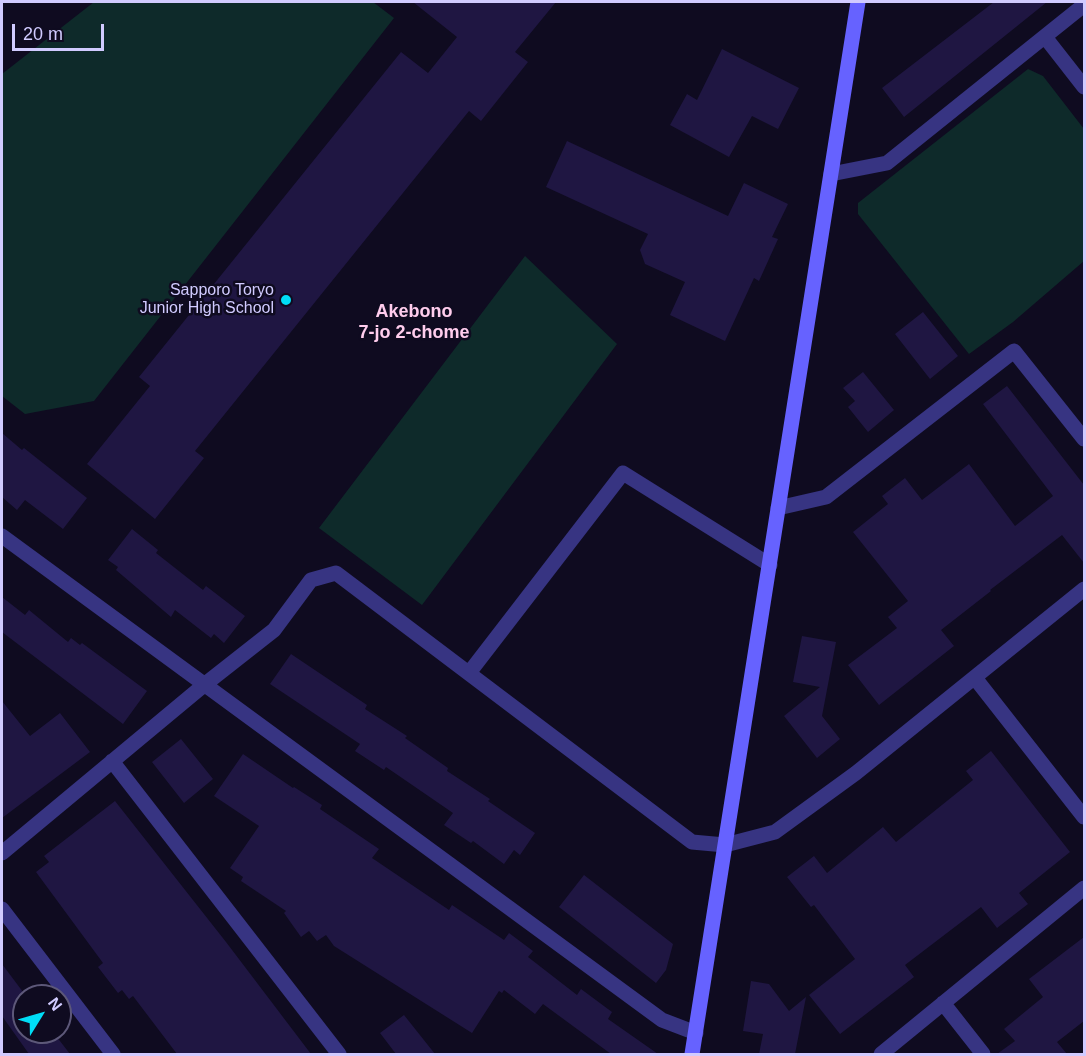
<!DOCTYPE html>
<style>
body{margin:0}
#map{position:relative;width:1086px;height:1056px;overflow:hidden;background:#0f0b20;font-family:Arial,sans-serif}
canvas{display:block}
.frame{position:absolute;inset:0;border:3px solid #d1cbff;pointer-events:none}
.north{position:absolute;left:12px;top:984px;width:60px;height:60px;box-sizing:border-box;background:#0f0b20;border:2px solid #5d5879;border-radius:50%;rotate:53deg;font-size:16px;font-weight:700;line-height:24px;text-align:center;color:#d1cbff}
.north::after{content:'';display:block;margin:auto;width:21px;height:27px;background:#00ddf6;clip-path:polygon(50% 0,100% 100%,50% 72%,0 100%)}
.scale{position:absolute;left:12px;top:24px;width:92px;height:27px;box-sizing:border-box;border:3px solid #d1cbff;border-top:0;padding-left:8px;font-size:18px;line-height:21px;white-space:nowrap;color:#d1cbff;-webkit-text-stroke:4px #0f0b20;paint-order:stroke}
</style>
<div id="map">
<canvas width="1086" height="1056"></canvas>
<div class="frame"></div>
<div class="north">N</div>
<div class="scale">20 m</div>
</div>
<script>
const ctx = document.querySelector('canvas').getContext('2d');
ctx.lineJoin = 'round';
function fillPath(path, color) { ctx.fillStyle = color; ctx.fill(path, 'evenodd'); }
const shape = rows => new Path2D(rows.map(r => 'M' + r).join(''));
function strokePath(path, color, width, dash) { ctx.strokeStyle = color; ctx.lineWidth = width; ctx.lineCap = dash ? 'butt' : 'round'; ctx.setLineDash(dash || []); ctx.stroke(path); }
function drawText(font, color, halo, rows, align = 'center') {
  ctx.font = font + ' Arial,sans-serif'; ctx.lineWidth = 5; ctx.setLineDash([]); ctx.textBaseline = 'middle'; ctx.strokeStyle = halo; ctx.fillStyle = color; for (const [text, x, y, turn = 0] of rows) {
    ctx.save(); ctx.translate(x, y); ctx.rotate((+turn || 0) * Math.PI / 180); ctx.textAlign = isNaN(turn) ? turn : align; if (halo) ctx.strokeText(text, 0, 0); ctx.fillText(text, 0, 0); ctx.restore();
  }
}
fillPath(shape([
 [94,2,373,2,394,18,94,401,25,414,2,396,2,74],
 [1028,69,1043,76,1084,129,1084,261,1013,322,969,354,858,214,858,203],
 [525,256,617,344,422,605,319,528]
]), '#0e2a2a');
fillPath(shape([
 [413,2,556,2,515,52,528,62,481,121,469,111,195,451,204,458,155,519,87,464,150,386,139,377,401,52,428,73,457,37],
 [994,2,1047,2,904,117,882,88],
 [722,49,799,88,778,129,752,116,729,157,670,125,687,94,697,100],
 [567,141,728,216,744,183,788,204,772,237,778,239,759,281,754,278,725,341,670,315,685,282,645,264,640,250,648,234,546,187],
 [923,312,958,356,930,379,895,334],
 [863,372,894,410,868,432,848,407,855,401,843,388],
 [1007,386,1084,485,1084,563,1062,535,990,590,991,591,941,630,954,646,879,705,848,665,897,628,888,617,908,601,853,532,888,504,882,496,905,478,922,500,969,464,1015,526,1053,496,983,404],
 [2,433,22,450,24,448,87,498,63,529,25,500,17,510,2,497],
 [132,529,158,550,156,553,203,590,206,586,245,616,224,643,214,634,211,638,175,610,171,617,116,570,118,567,108,560],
 [2,597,25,615,29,610,68,642,71,638,80,645,82,643,147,691,123,724,2,632],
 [802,636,836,642,822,716,840,739,817,758,784,716,820,687,793,682],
 [291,654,367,705,365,709,407,736,405,738,448,768,447,771,490,799,488,801,535,833,520,855,514,850,504,864,473,841,471,843,444,825,453,813,386,767,384,770,355,751,360,744,270,684],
 [2,701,30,736,60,713,90,752,2,818],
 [181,739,213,779,184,803,152,762],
 [991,751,1070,852,1019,893,1028,904,997,928,981,907,905,965,914,977,840,1034,809,995,855,959,814,905,811,907,787,877,814,856,827,873,883,827,896,842,973,780,966,771],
 [243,754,293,788,294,787,322,805,320,809,379,849,372,858,449,910,452,905,504,940,509,933,533,951,528,957,577,995,581,989,612,1012,608,1019,658,1054,611,1054,543,1004,535,1014,504,990,502,993,499,991,472,1033,334,946,326,935,317,941,309,931,301,937,284,913,286,911,241,881,243,877,230,868,259,826,214,796],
 [115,801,226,942,311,1054,177,1054,133,996,129,999,122,990,118,993,98,967,103,963,36,872,49,862,44,856],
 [584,875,673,944,666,970,656,983,559,907],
 [1084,937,1084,1021,1057,1042,1067,1054,997,1054,1015,1041,1004,1029,1043,997,1029,979],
 [2,964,26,996,24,996,24,1032,53,1032,70,1054,29,1054,2,1016],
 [751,981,769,984,789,1011,806,997,795,1054,759,1054,763,1034,743,1031],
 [404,1015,435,1054,396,1054,380,1033]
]), '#1f1642');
strokePath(shape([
 [1045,37,1084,87],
 [831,174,887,163,1084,5],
 [778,508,826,497,1014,351,1084,439],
 [2,536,662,1020,696,1033],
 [469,673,623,473,770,565],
 [975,678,1084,817],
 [112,761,339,1054],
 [2,853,204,685,274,630,311,580,336,573,692,842,725,845,775,832,856,773,1084,589],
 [2,909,113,1054],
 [943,1003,983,1054],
 [881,1054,1084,888]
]), '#373482', 15);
strokePath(shape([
 [692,1054,858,2]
]), '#6662ff', 15);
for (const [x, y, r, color] of [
 [286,300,6,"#00ddf6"]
]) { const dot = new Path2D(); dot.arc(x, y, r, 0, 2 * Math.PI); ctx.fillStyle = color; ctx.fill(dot); strokePath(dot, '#0f0b20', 2); }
drawText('16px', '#d1cbff', '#0f0b20', [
 ["Sapporo Toryo",274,291],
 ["Junior High School",274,309]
], 'right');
drawText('bold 18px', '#ffcded', '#0f0b20', [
 ["Akebono",414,312],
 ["7-jo 2-chome",414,333]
]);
</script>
